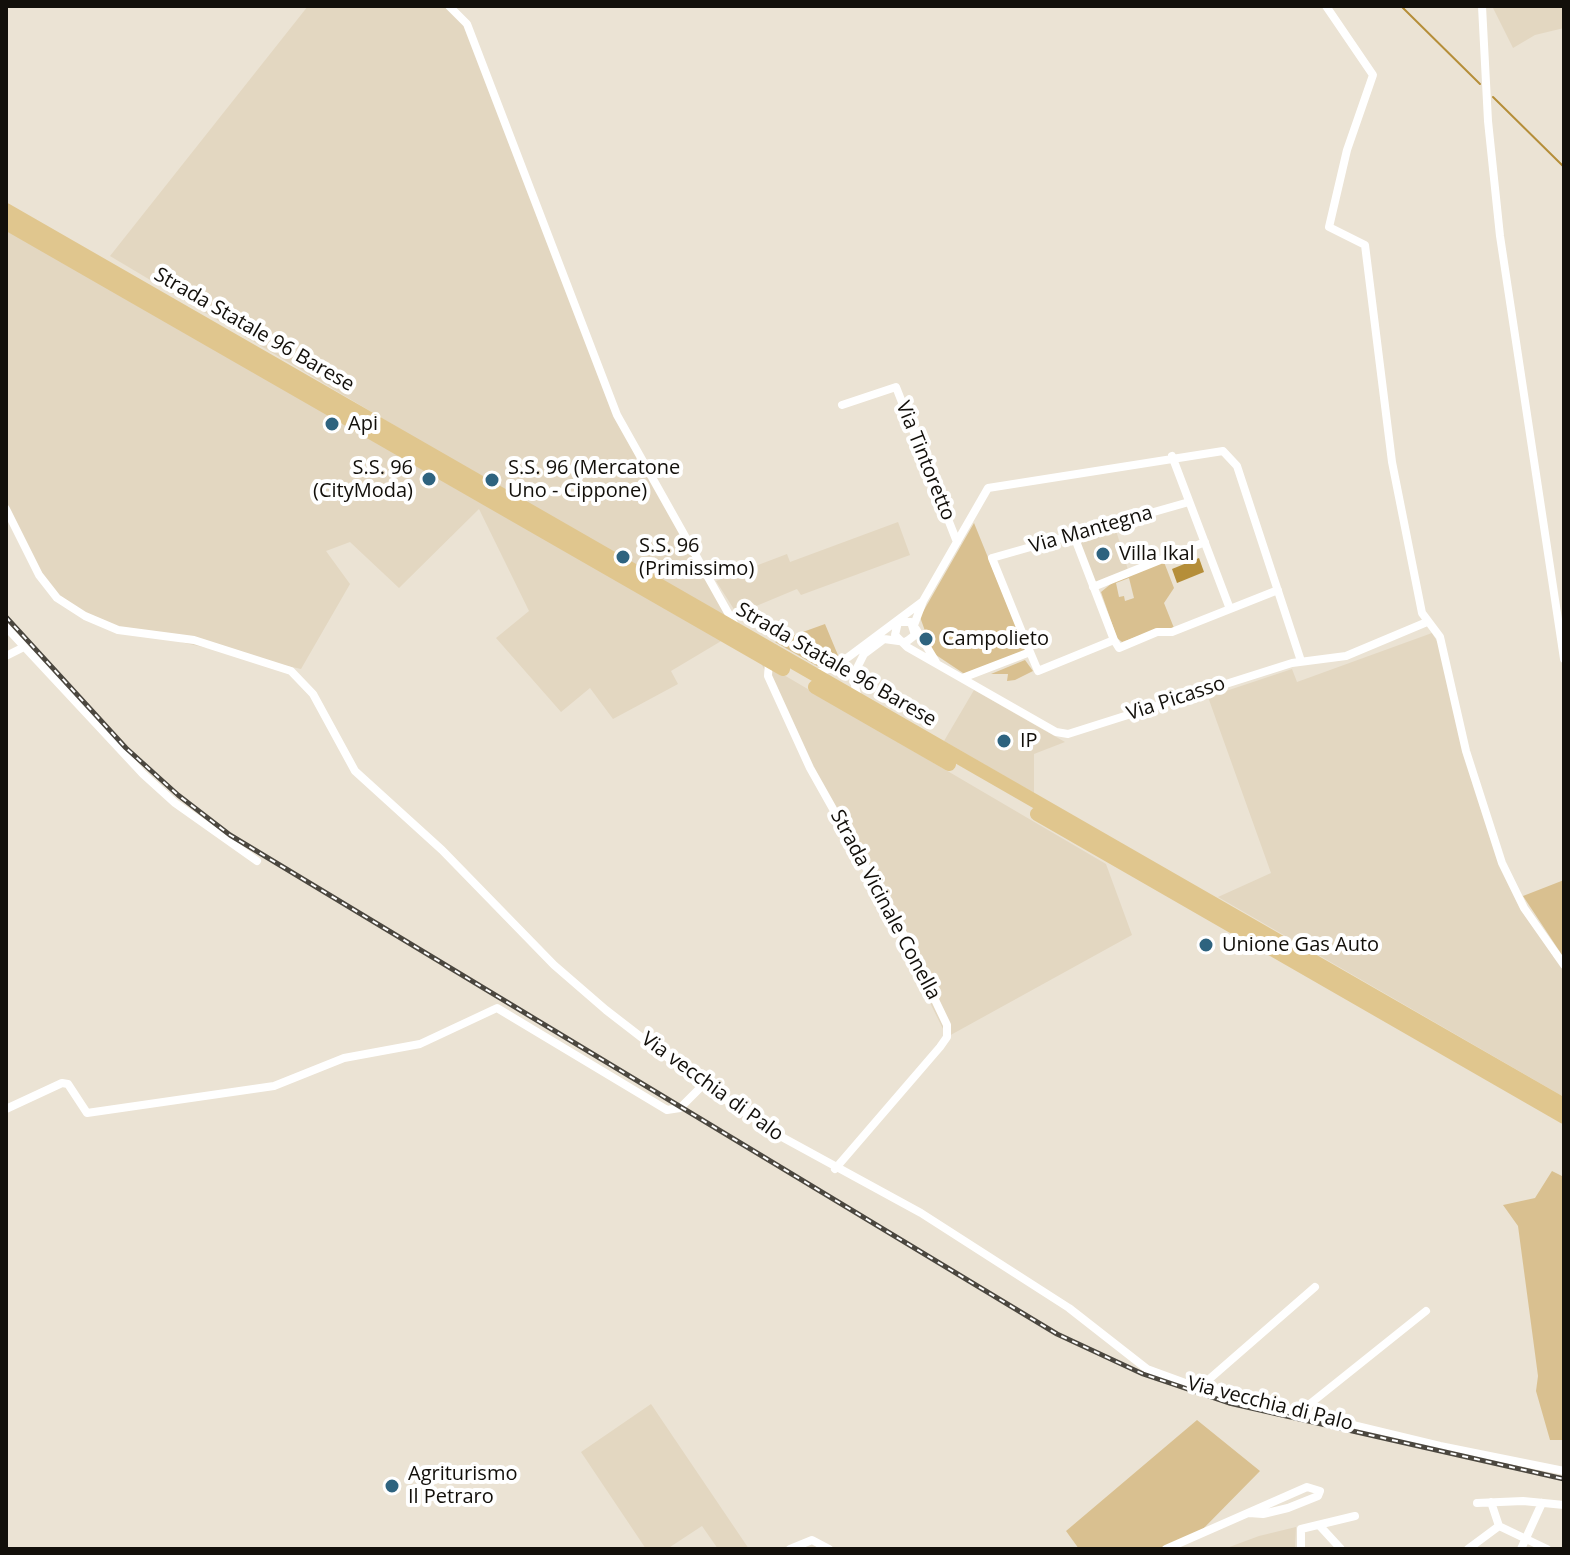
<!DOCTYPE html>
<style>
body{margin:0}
#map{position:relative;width:1570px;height:1555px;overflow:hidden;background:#ebe3d4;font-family:"Open Sans",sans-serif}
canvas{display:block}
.frame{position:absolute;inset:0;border:8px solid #120f0a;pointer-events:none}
</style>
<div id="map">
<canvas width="1570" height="1555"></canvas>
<div class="frame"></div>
</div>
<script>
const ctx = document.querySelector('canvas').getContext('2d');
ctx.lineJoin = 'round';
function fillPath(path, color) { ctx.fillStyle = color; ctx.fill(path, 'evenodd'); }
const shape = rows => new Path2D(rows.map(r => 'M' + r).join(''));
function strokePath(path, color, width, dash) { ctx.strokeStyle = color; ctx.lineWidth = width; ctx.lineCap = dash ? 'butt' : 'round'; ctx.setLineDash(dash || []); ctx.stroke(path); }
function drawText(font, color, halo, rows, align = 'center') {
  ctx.font = font + ' "Open Sans",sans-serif'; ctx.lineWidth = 8; ctx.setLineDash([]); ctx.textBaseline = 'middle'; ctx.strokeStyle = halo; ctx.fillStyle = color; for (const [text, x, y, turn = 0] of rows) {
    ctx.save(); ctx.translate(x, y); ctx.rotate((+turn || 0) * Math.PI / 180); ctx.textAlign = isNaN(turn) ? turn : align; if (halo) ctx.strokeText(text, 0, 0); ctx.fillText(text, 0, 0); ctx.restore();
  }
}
fillPath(shape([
 [308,6,449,6,467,24,617,415,738,631,671,671,678,684,613,719,590,688,561,712,496,638,529,611,479,509,399,588,350,542,326,551,350,584,301,669,140,633,85,616,48,587,6,509,6,235,12,226,712,615,110,256],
 [1492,6,1564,6,1564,28,1535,35,1513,48],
 [898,522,910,555,801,595,797,589,737,614,716,581,787,554,790,562],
 [1115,527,1128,570,1095,584,1077,538],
 [1432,633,1438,643,1455,716,1523,912,1564,971,1564,1097,1218,897,1271,873,1208,697,1292,669,1297,682],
 [760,661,1106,864,1132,935,947,1037],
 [974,690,1065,742,1034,754,1034,793,944,741],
 [651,1404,749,1549,718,1549,702,1526,667,1549,646,1549,581,1452],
 [1296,1527,1295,1549,1224,1549,1259,1536]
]), '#e3d7c1');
fillPath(shape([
 [974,523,1026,651,966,675,933,653,920,617],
 [1164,562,1174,588,1164,603,1174,628,1158,629,1122,642,1117,638,1101,592,1112,583],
 [1129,578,1134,598,1125,601,1124,596,1119,597,1116,583],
 [825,624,840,660,834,664,817,666,775,642],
 [1025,660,1033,671,1015,680,1007,681,1008,674,991,674],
 [1564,880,1564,958,1523,896],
 [1552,1171,1564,1177,1564,1440,1550,1440,1536,1391,1538,1376,1518,1226,1503,1205,1535,1198],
 [1197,1420,1260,1471,1200,1532,1162,1549,1079,1549,1066,1531]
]), '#d9c090');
fillPath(shape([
 [1199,558,1204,572,1177,583,1172,569]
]), '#b58e39');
strokePath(shape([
 [1401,6,1480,84],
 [1493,97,1564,167]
]), '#b58e39', 2);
strokePath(shape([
 [449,6,467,24,617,415,736,627],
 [1326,6,1373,75,1347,150,1329,227,1365,245,1392,462,1422,613,1440,637,1466,751,1502,863,1524,908,1564,965],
 [1482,6,1488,121,1500,236,1564,659],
 [842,405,896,387,957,542],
 [1172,456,1230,609],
 [6,509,39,575,57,598,85,616,118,630,194,640,291,671,313,694,355,771,442,850,554,965,606,1010,703,1085,780,1136,921,1213,1069,1308,1147,1369,1199,1388,1440,1446,1564,1471],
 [1074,536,1114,640],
 [1093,587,1205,542],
 [898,622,895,635,907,647,1056,732,1068,734,1292,663,1346,656,1427,622],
 [914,625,923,601,988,488,1223,451,1237,466,1301,661],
 [6,627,143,774,175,803,257,861],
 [916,629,936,662],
 [1030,652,992,558,1189,502],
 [6,656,24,647],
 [769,661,768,676,810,768,905,937,947,1025,947,1037,940,1047,835,1169],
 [816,673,835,667,922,602],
 [965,677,1030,652,1038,671,1114,640,1119,648,1157,632,1172,632,1278,590],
 [857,695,853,676,864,654,884,639,906,642,915,635,911,622,898,622],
 [6,1109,62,1083,68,1084,87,1113,274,1086,344,1058,420,1044,497,1008,667,1110,680,1108,703,1085],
 [1199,1388,1315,1287],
 [1301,1411,1426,1311],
 [1491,1502,1499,1526,1547,1549],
 [1477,1503,1523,1501,1564,1505],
 [1319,1525,1341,1549],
 [790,1549,812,1540,829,1549],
 [1166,1549,1307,1487,1320,1491,1318,1496,1288,1508,1263,1514,1249,1513],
 [1301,1549,1301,1529,1355,1516],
 [1468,1549,1499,1526],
 [1521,1549,1542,1503]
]), '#fff', 8);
strokePath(shape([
 [6,210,1564,1105],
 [6,223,783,669],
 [815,687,949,764],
 [1037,814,1564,1117]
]), '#e0c68e', 14);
const rail = shape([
 [6,617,126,748,178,795,230,835,1057,1334,1143,1374,1229,1403,1564,1479]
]);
strokePath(rail, '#4b473f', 5);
strokePath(rail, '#fff', 2, [6]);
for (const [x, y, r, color] of [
 [332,424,8,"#2e637f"],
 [429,479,8,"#2e637f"],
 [492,480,8,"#2e637f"],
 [1103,554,8,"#2e637f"],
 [623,557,8,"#2e637f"],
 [926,639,8,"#2e637f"],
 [1004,741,8,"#2e637f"],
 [1206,945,8,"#2e637f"],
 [392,1486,8,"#2e637f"]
]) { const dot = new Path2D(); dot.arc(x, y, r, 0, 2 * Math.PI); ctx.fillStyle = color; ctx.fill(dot); strokePath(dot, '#fff', 3); }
drawText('20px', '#120f0a', '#fff', [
 ["Strada Statale 96 Barese",254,330,30],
 ["Via Tintoretto",925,461,68],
 ["Via Mantegna",1091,530,-16],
 ["Strada Statale 96 Barese",836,665,30],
 ["Via Picasso",1176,699,-18],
 ["Strada Vicinale Conella",885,905,62],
 ["Via vecchia di Palo",712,1087,36],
 ["Via vecchia di Palo",1270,1404,14]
]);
drawText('20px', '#120f0a', '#fff', [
 ["Api",348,424],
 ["S.S. 96",413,468,"right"],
 ["(CityModa)",413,491,"right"],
 ["S.S. 96 (Mercatone",508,468],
 ["Uno - Cippone)",508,491],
 ["S.S. 96",639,546],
 ["(Primissimo)",639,569],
 ["Villa Ikal",1119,554],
 ["Campolieto",942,639],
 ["IP",1020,741],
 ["Unione Gas Auto",1222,945],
 ["Agriturismo",408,1474],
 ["Il Petraro",408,1497]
], 'left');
</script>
